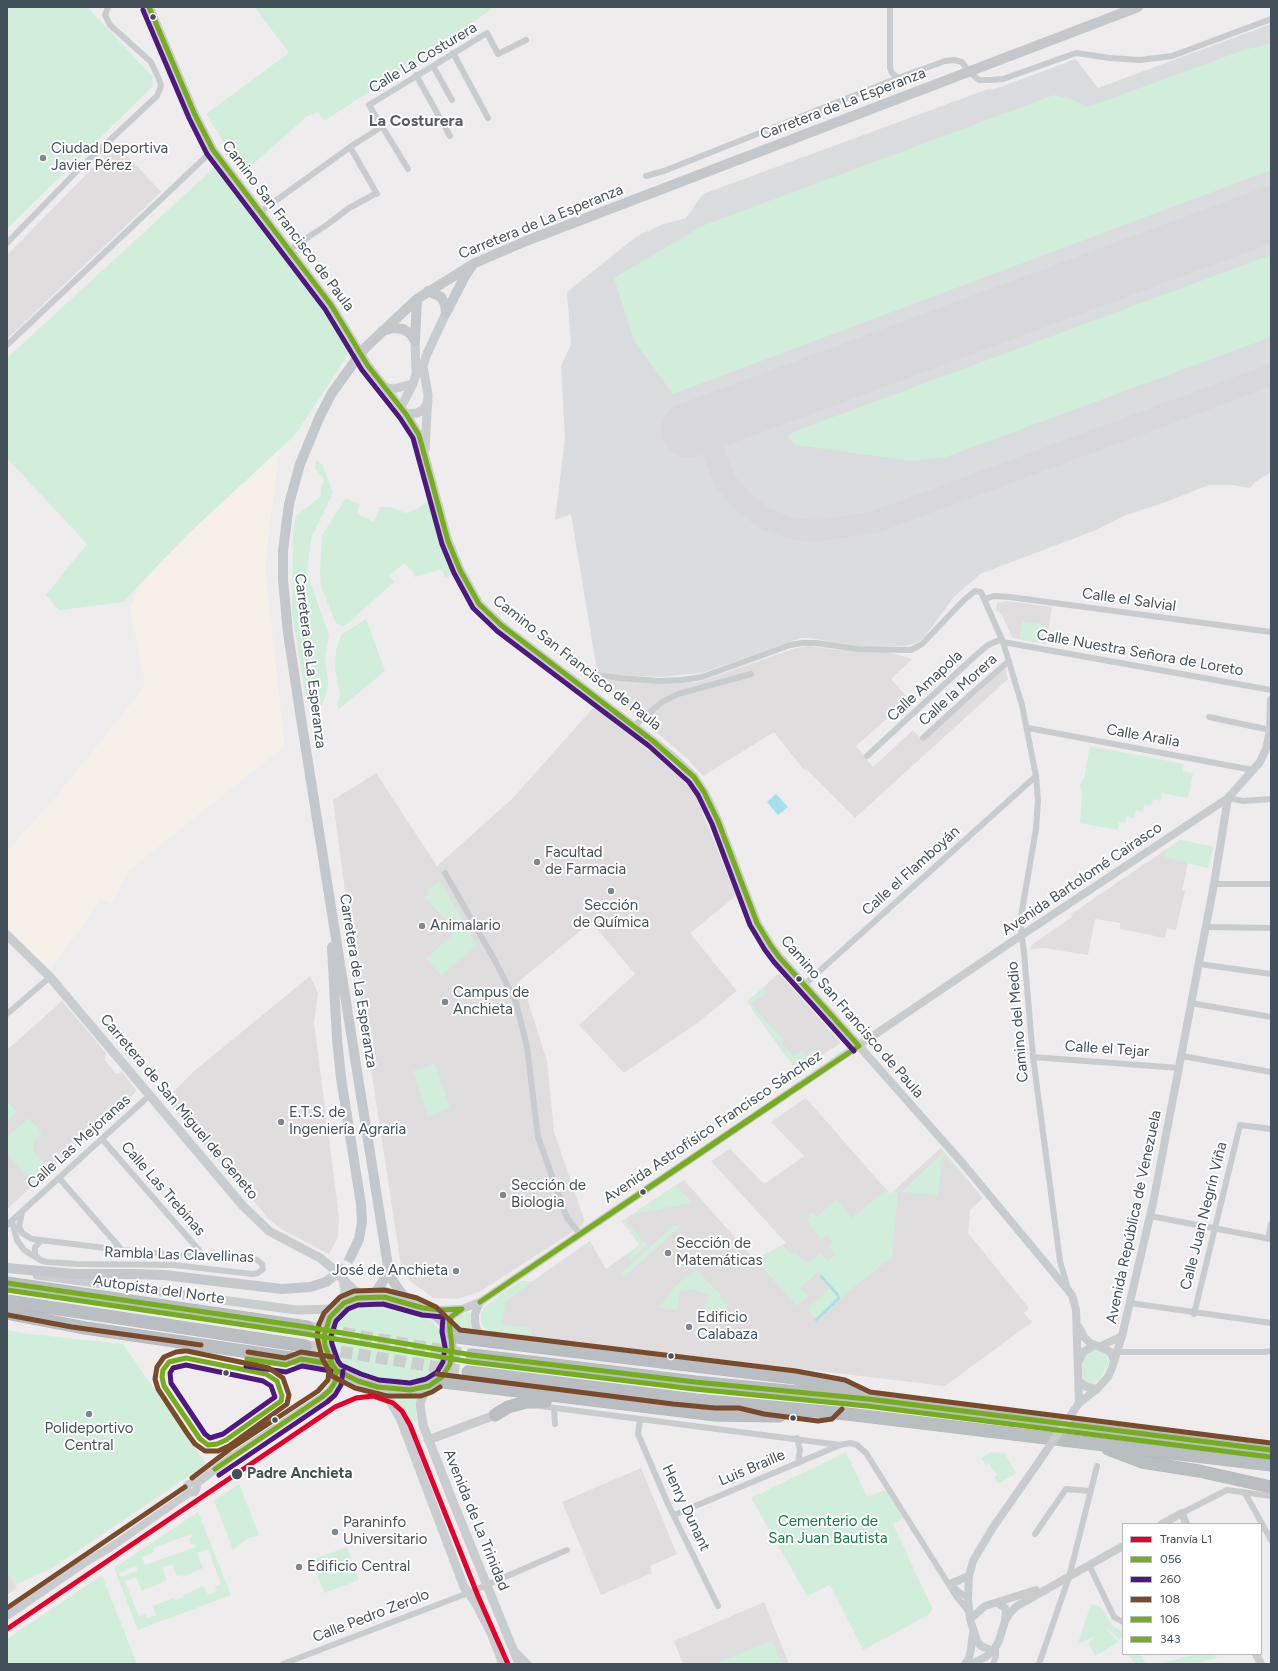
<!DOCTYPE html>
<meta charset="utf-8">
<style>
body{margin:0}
#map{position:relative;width:1278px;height:1671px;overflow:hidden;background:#eeeced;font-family:Figtree,sans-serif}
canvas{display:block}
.frame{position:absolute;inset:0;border:8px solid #445059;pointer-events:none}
.legend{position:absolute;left:1122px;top:1523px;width:140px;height:132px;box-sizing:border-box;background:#fff;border:1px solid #b4b9bd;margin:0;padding:5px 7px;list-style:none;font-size:12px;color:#445059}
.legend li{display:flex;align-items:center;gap:8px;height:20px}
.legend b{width:20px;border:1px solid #b4b9bd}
</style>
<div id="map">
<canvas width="1278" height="1671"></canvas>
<div class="frame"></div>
<ul class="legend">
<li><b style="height:5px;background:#e4002b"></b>Tranvía L1</li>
<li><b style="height:5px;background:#75ad1c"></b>056</li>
<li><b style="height:5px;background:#4f1780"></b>260</li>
<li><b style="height:5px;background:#7a4b2a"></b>108</li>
<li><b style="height:5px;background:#75ad1c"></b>106</li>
<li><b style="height:5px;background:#75ad1c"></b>343</li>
</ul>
</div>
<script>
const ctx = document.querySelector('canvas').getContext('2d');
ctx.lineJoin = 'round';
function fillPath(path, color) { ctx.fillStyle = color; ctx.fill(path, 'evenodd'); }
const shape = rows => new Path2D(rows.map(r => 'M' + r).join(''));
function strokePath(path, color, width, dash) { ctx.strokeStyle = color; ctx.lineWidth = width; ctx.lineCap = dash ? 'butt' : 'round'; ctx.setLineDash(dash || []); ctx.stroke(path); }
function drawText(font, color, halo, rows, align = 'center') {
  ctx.font = font + ' Figtree,sans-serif'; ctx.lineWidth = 4; ctx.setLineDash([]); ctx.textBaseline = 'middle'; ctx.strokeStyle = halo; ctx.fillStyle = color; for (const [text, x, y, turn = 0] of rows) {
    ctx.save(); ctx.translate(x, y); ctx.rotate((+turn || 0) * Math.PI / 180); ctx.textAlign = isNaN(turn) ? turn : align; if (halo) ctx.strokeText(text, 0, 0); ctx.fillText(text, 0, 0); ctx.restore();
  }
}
fillPath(shape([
 [279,450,265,565,285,746,129,870,111,904,101,899,51,969,7,934,7,851,55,798,145,686,130,610,139,585,187,535]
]), '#f6f0e8');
fillPath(shape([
 [116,144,161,192,7,339,7,255],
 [1007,601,1052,607,1046,644,1014,638,1012,637,1002,615,996,610,997,603],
 [810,646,839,650,885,651,912,659,891,679,909,699,856,746,873,767,913,730,923,741,1005,668,1008,679,855,818,806,769,804,770,774,732,703,776,688,759,593,679,597,677,610,680,661,683,697,682,710,678,796,648],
 [594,707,665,763,676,773,695,794,736,896,690,933,737,991,696,1024,624,1073,579,1025,635,974,591,922,517,983,525,992,547,1061,554,1132,584,1219,583,1225,481,1291,457,1299,433,1298,410,1281,401,1266,351,937,333,800,376,773,437,866,513,798],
 [1180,840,1213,847,1208,868,1188,863,1182,890,1185,891,1176,930,1167,928,1165,938,1120,929,1120,923,1095,919,1088,955,1044,948,1030,949,1033,944,1072,917,1071,914],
 [779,973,841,1043,797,1071,747,1002],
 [310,976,318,993,314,1023,339,1217,338,1237,329,1254,281,1229,269,1219,169,1104,175,1099,171,1094,193,1072],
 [62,1001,106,1053,105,1060,116,1074,122,1072,136,1090,135,1093,7,1209,7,1050],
 [806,1098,890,1194,941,1148,983,1198,970,1210,968,1233,1029,1308,1024,1313,1032,1322,945,1386,549,1339,503,1332,481,1319,481,1314,485,1307,500,1295,522,1281,531,1282,590,1241,606,1269,640,1245,622,1221,684,1180,755,1260,786,1243,711,1161,730,1149,764,1184,804,1156,771,1122],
 [641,1468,677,1554,650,1566,652,1573,601,1595,562,1502],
 [7,1571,17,1588,7,1595],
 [764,1602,789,1664,683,1664,674,1641]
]), '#e0dddf');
fillPath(shape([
 [1271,24,1271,472,1255,482,1250,488,1233,485,1209,485,1166,502,1126,515,1096,530,980,574,954,597,926,635,920,641,913,644,904,646,858,646,810,638,801,638,702,673,660,677,613,675,597,671,571,514,555,520,565,438,561,366,571,344,567,292,637,236,661,225,686,218,703,194,991,88,992,90,1076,59,1098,88]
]), '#dbdcdf');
fillPath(shape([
 [7,7,87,7,153,77,152,87,7,229],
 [255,7,494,7,443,44,324,121,318,112,306,117,243,173,206,114,289,53],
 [1271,43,1271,170,673,394,634,341,614,278,702,226,1054,95,1071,99,1088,107,1241,51],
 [215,167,355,344,295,435,187,535,123,602,59,610,46,595,87,544,7,458,7,358],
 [1271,255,1271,337,946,457,912,461,796,445,788,438,790,433],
 [316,461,322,464,333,493,311,538,307,573,329,635,325,657,328,682,327,692,322,705,306,699,292,614,293,536,296,516,321,496,321,487,324,480,315,468],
 [346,498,360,505,357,513,374,522,380,507,390,507,406,513,416,509,431,499,444,548,454,572,445,578,442,569,414,577,413,572,404,563,389,576,394,582,347,624,342,626,336,623,321,587,320,572,322,535],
 [366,619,385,671,339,709,337,705,340,694,335,669,336,651,341,635],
 [1022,621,1046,625,1043,643,1019,639],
 [1090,746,1184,764,1182,771,1193,773,1188,798,1162,793,1161,801,1153,799,1151,806,1144,805,1143,812,1136,810,1134,818,1127,816,1125,823,1119,822,1118,830,1080,823,1082,794,1080,786,1082,779,1084,779],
 [1180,840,1213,847,1208,868,1165,857,1165,851],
 [440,881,477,945,441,976,426,958,456,932,425,897,429,894,427,891],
 [763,988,768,993,757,999,751,1004,783,1039,782,1043,793,1055,802,1051,807,1055,816,1049,819,1055,797,1071,747,1002],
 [435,1064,450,1108,428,1116,413,1071],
 [7,1101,17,1112,7,1121],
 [29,1118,42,1133,34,1141,34,1150,36,1156,47,1165,31,1180,7,1154,7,1137],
 [944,1152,964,1175,964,1178,945,1155,942,1158,938,1195,901,1192],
 [676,1185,692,1203,633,1214],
 [886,1190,890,1194,896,1190,898,1195,892,1257,847,1293,817,1321,810,1313,809,1307,832,1287,818,1272,800,1288,808,1296,797,1306,755,1260,782,1245,792,1255,795,1253,804,1261,810,1262,821,1253,828,1261,835,1254,829,1246,833,1242,827,1235,821,1239,806,1220,811,1216,808,1213,814,1214,817,1216,837,1199,852,1218],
 [624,1220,647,1245,630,1261,627,1254,640,1245,622,1221],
 [673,1226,681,1226,622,1279,622,1272],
 [693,1271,699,1272,720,1294,729,1313,723,1318,707,1316,707,1314,705,1313,708,1294,699,1292,694,1289,689,1291,680,1290,677,1310,659,1308,672,1289],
 [522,1281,531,1283,506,1301,502,1324,532,1328,530,1336,503,1332,498,1333,487,1330,482,1325,481,1319,481,1314,485,1307,500,1295],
 [369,1304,393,1306,418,1313,433,1322,443,1334,445,1345,443,1362,436,1372,427,1379,413,1383,391,1383,365,1377,348,1369,341,1364,334,1354,331,1341,332,1329,343,1312,355,1306],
 [467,1312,471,1313,470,1319,474,1332,473,1333,457,1329,454,1325,454,1321,458,1316],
 [7,1330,29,1334,123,1344,206,1464,54,1567,15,1585,7,1571],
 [1098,1349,1105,1352,1109,1361,1108,1365,1100,1379,1091,1385,1085,1382,1083,1379,1082,1368,1085,1356,1090,1351],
 [390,1395,418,1395,415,1403,417,1421,407,1426,395,1401],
 [846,1452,867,1497,886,1490,903,1518,893,1524,932,1608,930,1614,863,1650,830,1585,807,1596,751,1498],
 [991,1452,1004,1453,1016,1473,998,1484,994,1477,997,1475,989,1463,986,1465,981,1458],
 [239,1484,259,1535,248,1538,233,1550,215,1503,215,1500],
 [198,1512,231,1595,138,1630,114,1568],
 [191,1534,192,1537,189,1538,191,1545,195,1544,196,1547,145,1565,142,1557,154,1552,153,1548],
 [208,1549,221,1584,215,1587,217,1591,208,1595,204,1586,183,1595,184,1597,175,1600,174,1598,153,1606,156,1615,147,1618,145,1614,139,1617,125,1581,136,1577,142,1591,167,1580,162,1567,172,1564,177,1576,181,1575,182,1577,203,1568,197,1553],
 [136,1566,138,1571,120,1577,119,1573],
 [347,1547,351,1558,349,1559,352,1570,355,1570,359,1580,324,1593,311,1560],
 [101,1576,103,1578,137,1664,7,1664,7,1639],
 [1091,1604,1101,1607,1112,1625,1123,1632,1123,1637,1119,1639,1108,1629,1107,1629,1118,1642,1095,1656,1088,1643,1096,1636,1081,1643,1078,1643],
 [772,1640,782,1664,715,1664],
 [1128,1654,1141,1654,1146,1664,1135,1664],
 [1196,1654,1213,1654,1217,1658,1192,1664,1158,1664]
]), '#d0eeda');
fillPath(shape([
 [776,794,788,807,778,815,767,802]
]), '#a3dfed');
strokePath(shape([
 [816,1320,839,1298,837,1294,821,1276]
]), '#a3dfed', 2.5);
strokePath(shape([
 [738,412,727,418,719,424,712,440,715,457,726,482,743,502,766,519,791,528,816,531,875,522,1271,375]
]), '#d8d8da', 22);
strokePath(shape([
 [689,430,1271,214]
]), '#d8d8da', 55);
strokePath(shape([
 [326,1282,345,1267,351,1256]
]), '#cccdcf', 10, [10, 5]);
strokePath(shape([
 [307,1327,472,1355],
 [305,1346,468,1372]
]), '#cccdcf', 12, [12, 6]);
const motorway = shape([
 [7,1283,307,1327],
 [7,1301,305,1346],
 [7,1313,85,1328,332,1364],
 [449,1331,457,1337,496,1342,795,1378,843,1387,860,1395],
 [472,1355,695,1382,868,1399,1271,1450],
 [468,1372,696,1400,847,1414,1271,1465],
 [436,1381,715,1415,779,1416,789,1410],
 [495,1415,508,1407,526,1402,545,1402],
 [1108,1449,1142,1462,1199,1471,1271,1487]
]);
strokePath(motorway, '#b2b7bd', 13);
strokePath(shape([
 [890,7,890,68,892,73,898,78,945,61,954,60,962,62,969,72,979,80,990,80,1003,79,1076,53,1110,58,1140,60,1172,56,1271,19],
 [453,53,488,118],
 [433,66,452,100],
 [416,75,450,136],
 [350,147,377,194],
 [408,169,369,105,487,33,498,54,526,40],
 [646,176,664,171,898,78],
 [260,212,353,145,383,126],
 [7,243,78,170,157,96,161,86,159,79,151,62,110,25,105,15,108,7],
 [289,250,328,224,349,208,373,195],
 [7,345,213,150],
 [985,599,994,596,1010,597,1271,632],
 [1003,642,1271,690],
 [591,671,598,675,619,678,660,681,682,680,702,677,790,645,802,643,816,643,858,649,911,650,922,644,964,600,975,591,981,592,1003,642,1022,705,1036,776,1038,800,1036,829,1020,922,1024,952,1033,1057,1060,1261,1068,1289],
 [1209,717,1270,730],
 [634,726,662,702,678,694,751,674],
 [1028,728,1253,770],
 [923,738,970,695,1009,661],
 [867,756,975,656,988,645,1002,639],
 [1228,798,1243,801,1271,799],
 [445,873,494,959,516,1002,527,1047,538,1137,567,1218,580,1234],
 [1214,884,1271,884],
 [1205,927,1271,928],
 [1199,964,1271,974],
 [804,985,1036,776],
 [1191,1003,1271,1017],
 [7,1014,50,977],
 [1182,1056,1271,1072],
 [1033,1057,1179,1068],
 [102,1139,205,1257],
 [59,1178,122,1250],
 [1150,1216,1271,1239],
 [12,1221,17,1240,24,1250,40,1260,47,1262,77,1264,174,1265,252,1274,258,1273,263,1269,262,1264,257,1260,252,1259,245,1261,122,1250,32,1239,22,1233,19,1226,22,1212],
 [7,1225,150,1095],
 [1268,1239,1271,1224],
 [39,1259,35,1254,35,1247,41,1241],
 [1130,1303,1271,1323],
 [1194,1314,1240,1125,1271,1129],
 [1113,1352,1265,1352,1271,1351],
 [540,1406,840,1445,850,1443,857,1445,866,1453,956,1596,969,1612],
 [554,1408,555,1424],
 [640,1419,638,1434,668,1504,718,1606],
 [797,1438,800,1450,798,1463],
 [1245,1493,1271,1540],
 [1182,1513,1227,1490,1271,1496],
 [674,1515,840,1445],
 [1035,1534,1066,1489,1090,1491],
 [1089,1565,1114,1617,1123,1622],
 [951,1585,968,1599],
 [516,1651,529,1664],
 [283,1664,468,1593,567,1550],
 [993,1664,996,1656,996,1646],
 [1039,1664,1069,1577,1097,1466]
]), '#c9ccce', 6);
strokePath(shape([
 [859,1046,965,1166,1072,1295,1076,1310,1079,1403],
 [480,1302,475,1314,475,1322,477,1330,482,1336,488,1339],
 [427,1309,441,1310,461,1309],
 [1079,1327,1084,1337,1090,1343,1105,1349,1110,1352,1114,1360],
 [449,1331,449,1321,452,1316,462,1309,480,1302,1013,941,1228,798,1260,762,1266,749,1270,730,1271,700],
 [1101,1346,1122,1336],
 [1079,1361,1083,1352,1095,1345],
 [1079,1382,1087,1387,1097,1389],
 [1079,1403,1097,1389,1108,1377,1112,1368,1122,1336,1153,1203,1214,884,1228,798],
 [196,1484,234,1455,322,1397,330,1390,335,1382,336,1370],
 [189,1493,187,1491,187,1485,193,1482,196,1484],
 [1162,1524,1182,1513,1186,1524],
 [950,1584,969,1576],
 [7,1616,86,1562,111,1547,189,1493,195,1492,197,1487,196,1484],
 [970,1619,985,1606,1036,1590],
 [1005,1621,1010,1613,1017,1606,1123,1546],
 [993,1651,981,1646,977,1641,970,1619,968,1599,969,1576,973,1561,992,1529,1040,1460],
 [1256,1654,1261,1664],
 [965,1664,969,1658,971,1649,973,1633],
 [972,1664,987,1656,993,1651,999,1641,1005,1621,1006,1612,1005,1608,998,1603]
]), '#c9ccce', 8);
strokePath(shape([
 [149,7,195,115,213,150,331,305,368,366,406,414,419,435,448,541,460,570,479,604,501,625,653,741,675,759,694,777,704,792,718,821,757,923,771,946,779,957,859,1046],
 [385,387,393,389,413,384],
 [401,407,413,384,416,374,415,341],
 [406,414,417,413,424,409,428,402],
 [425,449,428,395,423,366,426,356,446,313],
 [7,935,50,977,243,1206,269,1231,320,1258,331,1267,354,1290,367,1298],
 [37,1275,296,1310,337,1309],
 [343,1279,345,1291,344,1303],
 [429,1386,424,1393,420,1404,423,1425,451,1497,519,1664],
 [378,1387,388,1398,400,1418,464,1587,475,1602,491,1633,503,1664],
 [428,1440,495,1415]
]), '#c9cdcf', 9);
strokePath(shape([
 [428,291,441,297,445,304,446,313],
 [446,313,465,276,472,266],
 [382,331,394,328,403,329,411,334,415,341],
 [415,341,417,299],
 [366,347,417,299,475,263,526,241,1138,7],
 [355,361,332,393,320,416,300,464,289,504,286,527,283,551,283,579,288,633,300,712,388,1266,393,1281,402,1294,415,1305],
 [332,947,337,1039,341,1078,361,1204,362,1222,359,1239,351,1256],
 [7,1268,75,1274,135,1274,164,1275,282,1289,310,1287,326,1282],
 [370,1297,384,1297,415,1305,433,1313,443,1322,451,1338,452,1355,450,1364,445,1372,429,1386,410,1390,378,1387,358,1381,336,1370,332,1364,325,1346,324,1336,326,1326,330,1317,344,1303,357,1298,370,1297],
 [370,1297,378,1289,385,1278,388,1266]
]), '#c4c8cc', 10);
strokePath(motorway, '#b9bec3', 12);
strokePath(shape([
 [1040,1460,1079,1403]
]), '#c9ccce', 8);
strokePath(shape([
 [355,361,366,347]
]), '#c4c8cc', 10);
strokePath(shape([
 [149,7,195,115,213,150,331,305,368,366,406,414,419,435,448,541,460,570,479,604,501,625,653,741,694,777,704,792,718,821,757,923,771,946,779,957,859,1046],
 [859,1046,480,1302,767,1107,859,1046],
 [384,1297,423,1308,441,1310,462,1309,452,1316,449,1321,452,1347,450,1364,442,1377,429,1386,410,1390,378,1387,358,1381,336,1370,332,1364,325,1346,324,1336,330,1317,344,1303,357,1298,384,1297],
 [186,1358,266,1374,277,1381,282,1396,281,1401,226,1440,217,1444,208,1445,200,1439,164,1386,162,1377,163,1370,169,1362,186,1358],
 [247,1359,286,1365,301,1359,332,1364],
 [215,1469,322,1397,330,1390,335,1382,336,1370]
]), '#75ad1c', 5);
strokePath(shape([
 [143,10,189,118,207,154,325,309,362,370,400,418,413,438,442,544,454,573,473,608,497,631,649,746,689,782,698,795,712,824,750,925,765,950,774,962,854,1051],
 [383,1304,422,1315,443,1317,442,1332,445,1347,443,1362,437,1372,426,1379,410,1383,379,1380,361,1374,341,1365,338,1361,332,1344,331,1336,336,1321,348,1309,358,1305,383,1304],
 [186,1365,263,1381,271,1386,275,1397,223,1434,210,1438,205,1434,171,1383,170,1373,173,1368,186,1365],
 [246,1366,286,1372,302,1366,331,1371],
 [219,1475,327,1402,335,1395,341,1385,343,1371]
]), '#4f1780', 5);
strokePath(shape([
 [8,1315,72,1327,201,1345],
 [185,1351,176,1352,164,1357,157,1367,155,1379,158,1389,187,1433,195,1444,205,1451,218,1451,229,1446,287,1404,289,1395,283,1378,269,1368,187,1351],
 [248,1352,285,1358,301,1352,333,1357],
 [437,1374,673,1404,715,1408,739,1408,764,1414,818,1421,832,1419,842,1409],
 [440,1387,432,1392,421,1396,387,1396,355,1388,332,1376,322,1358,317,1337,319,1324,324,1313,340,1297,354,1291,385,1290,417,1298,436,1307,460,1330,796,1371,845,1380,870,1392,1271,1443],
 [192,1478,230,1449,318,1391,328,1380,329,1369],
 [7,1608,185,1487]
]), '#7a4b2a', 5);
strokePath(shape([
 [7,1283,307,1327,472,1355,695,1382,868,1399,1271,1450]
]), '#75ad1c', 5);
strokePath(shape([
 [7,1290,306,1334,471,1362,694,1389,867,1406,1270,1457]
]), '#75ad1c', 5);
strokePath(shape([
 [7,1629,335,1407,356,1398,373,1396,393,1403,402,1411,410,1425,478,1596,508,1664]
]), '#e4002b', 5);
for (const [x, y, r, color] of [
 [153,17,3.5,"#445059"],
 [43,158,4,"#80878d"],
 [537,862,4,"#80878d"],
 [611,891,4,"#80878d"],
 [422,926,4,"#80878d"],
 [799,979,3.5,"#445059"],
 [445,1002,4,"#80878d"],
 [281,1122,4,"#80878d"],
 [643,1192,3.5,"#445059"],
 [503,1195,4,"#80878d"],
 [668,1253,4,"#80878d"],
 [456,1271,4,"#80878d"],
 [689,1327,4,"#80878d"],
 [671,1356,3.5,"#445059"],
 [226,1373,3.5,"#445059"],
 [89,1414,4,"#80878d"],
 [793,1418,3.5,"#445059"],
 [275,1420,3.5,"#445059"],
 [237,1474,6,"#445059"],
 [335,1532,4,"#80878d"],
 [299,1567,4,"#80878d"]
]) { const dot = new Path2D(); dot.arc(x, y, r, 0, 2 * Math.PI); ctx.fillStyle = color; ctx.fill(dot); strokePath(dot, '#fff', 1.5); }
drawText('15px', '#445059', '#fff', [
 ["Calle La Costurera",423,58,-31],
 ["Carretera de La Esperanza",843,104,-21],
 ["Carretera de La Esperanza",541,222,-22],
 ["Camino San Francisco de Paula",288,226,53],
 ["Calle el Salvial",1129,600,8],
 ["Calle Nuestra Señora de Loreto",1140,653,10],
 ["Carretera de La Esperanza",310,661,83],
 ["Camino San Francisco de Paula",577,663,38],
 ["Calle Amapola",925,686,-43],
 ["Calle la Morera",958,690,-42],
 ["Calle Aralia",1143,736,10],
 ["Calle el Flamboyán",911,871,-42],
 ["Avenida Bartolomé Cairasco",1082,879,-34],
 ["Carretera de La Esperanza",358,981,81],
 ["Camino San Francisco de Paula",852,1017,49],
 ["Camino del Medio",1018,1022,-95],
 ["Calle el Tejar",1107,1049,4],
 ["Carretera de San Miguel de Geneto",179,1107,50],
 ["Avenida Astrofísico Francisco Sánchez",713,1127,-34],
 ["Calle Las Mejoranas",79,1142,-42],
 ["Calle Las Trebinas",163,1189,49],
 ["Calle Juan Negrín Viña",1204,1216,-76],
 ["Avenida República de Venezuela",1134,1217,-78],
 ["Rambla Las Clavellinas",179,1255,2],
 ["Autopista del Norte",159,1290,8],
 ["Luis Braille",752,1468,-23],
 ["Henry Dunant",686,1508,65],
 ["Avenida de La Trinidad",476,1520,68],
 ["Calle Pedro Zerolo",371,1616,-21]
]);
drawText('15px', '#445059', '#fff', [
 ["Ciudad Deportiva",51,149],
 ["Javier Pérez",51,166],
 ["Facultad",545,853],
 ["de Farmacia",545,870],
 ["Sección",611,906,"center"],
 ["de Química",611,923,"center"],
 ["Animalario",430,926],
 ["Campus de",453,993],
 ["Anchieta",453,1010],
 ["E.T.S. de",289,1113],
 ["Ingeniería Agraria",289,1130],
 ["Sección de",511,1186],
 ["Biologia",511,1203],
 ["Sección de",676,1244],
 ["Matemáticas",676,1261],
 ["José de Anchieta",448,1271,"right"],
 ["Edificio",697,1318],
 ["Calabaza",697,1335],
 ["Polideportivo",89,1429,"center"],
 ["Central",89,1446,"center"],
 ["Paraninfo",343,1523],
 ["Universitario",343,1540],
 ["Edificio Central",307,1567]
], 'left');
drawText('bold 15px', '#445059', '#fff', [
 ["Padre Anchieta",247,1474]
], 'left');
drawText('15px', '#147b44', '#fff', [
 ["Cementerio de",828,1522],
 ["San Juan Bautista",828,1539]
]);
drawText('bold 16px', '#585c61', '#fff', [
 ["La Costurera",416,121]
]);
</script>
